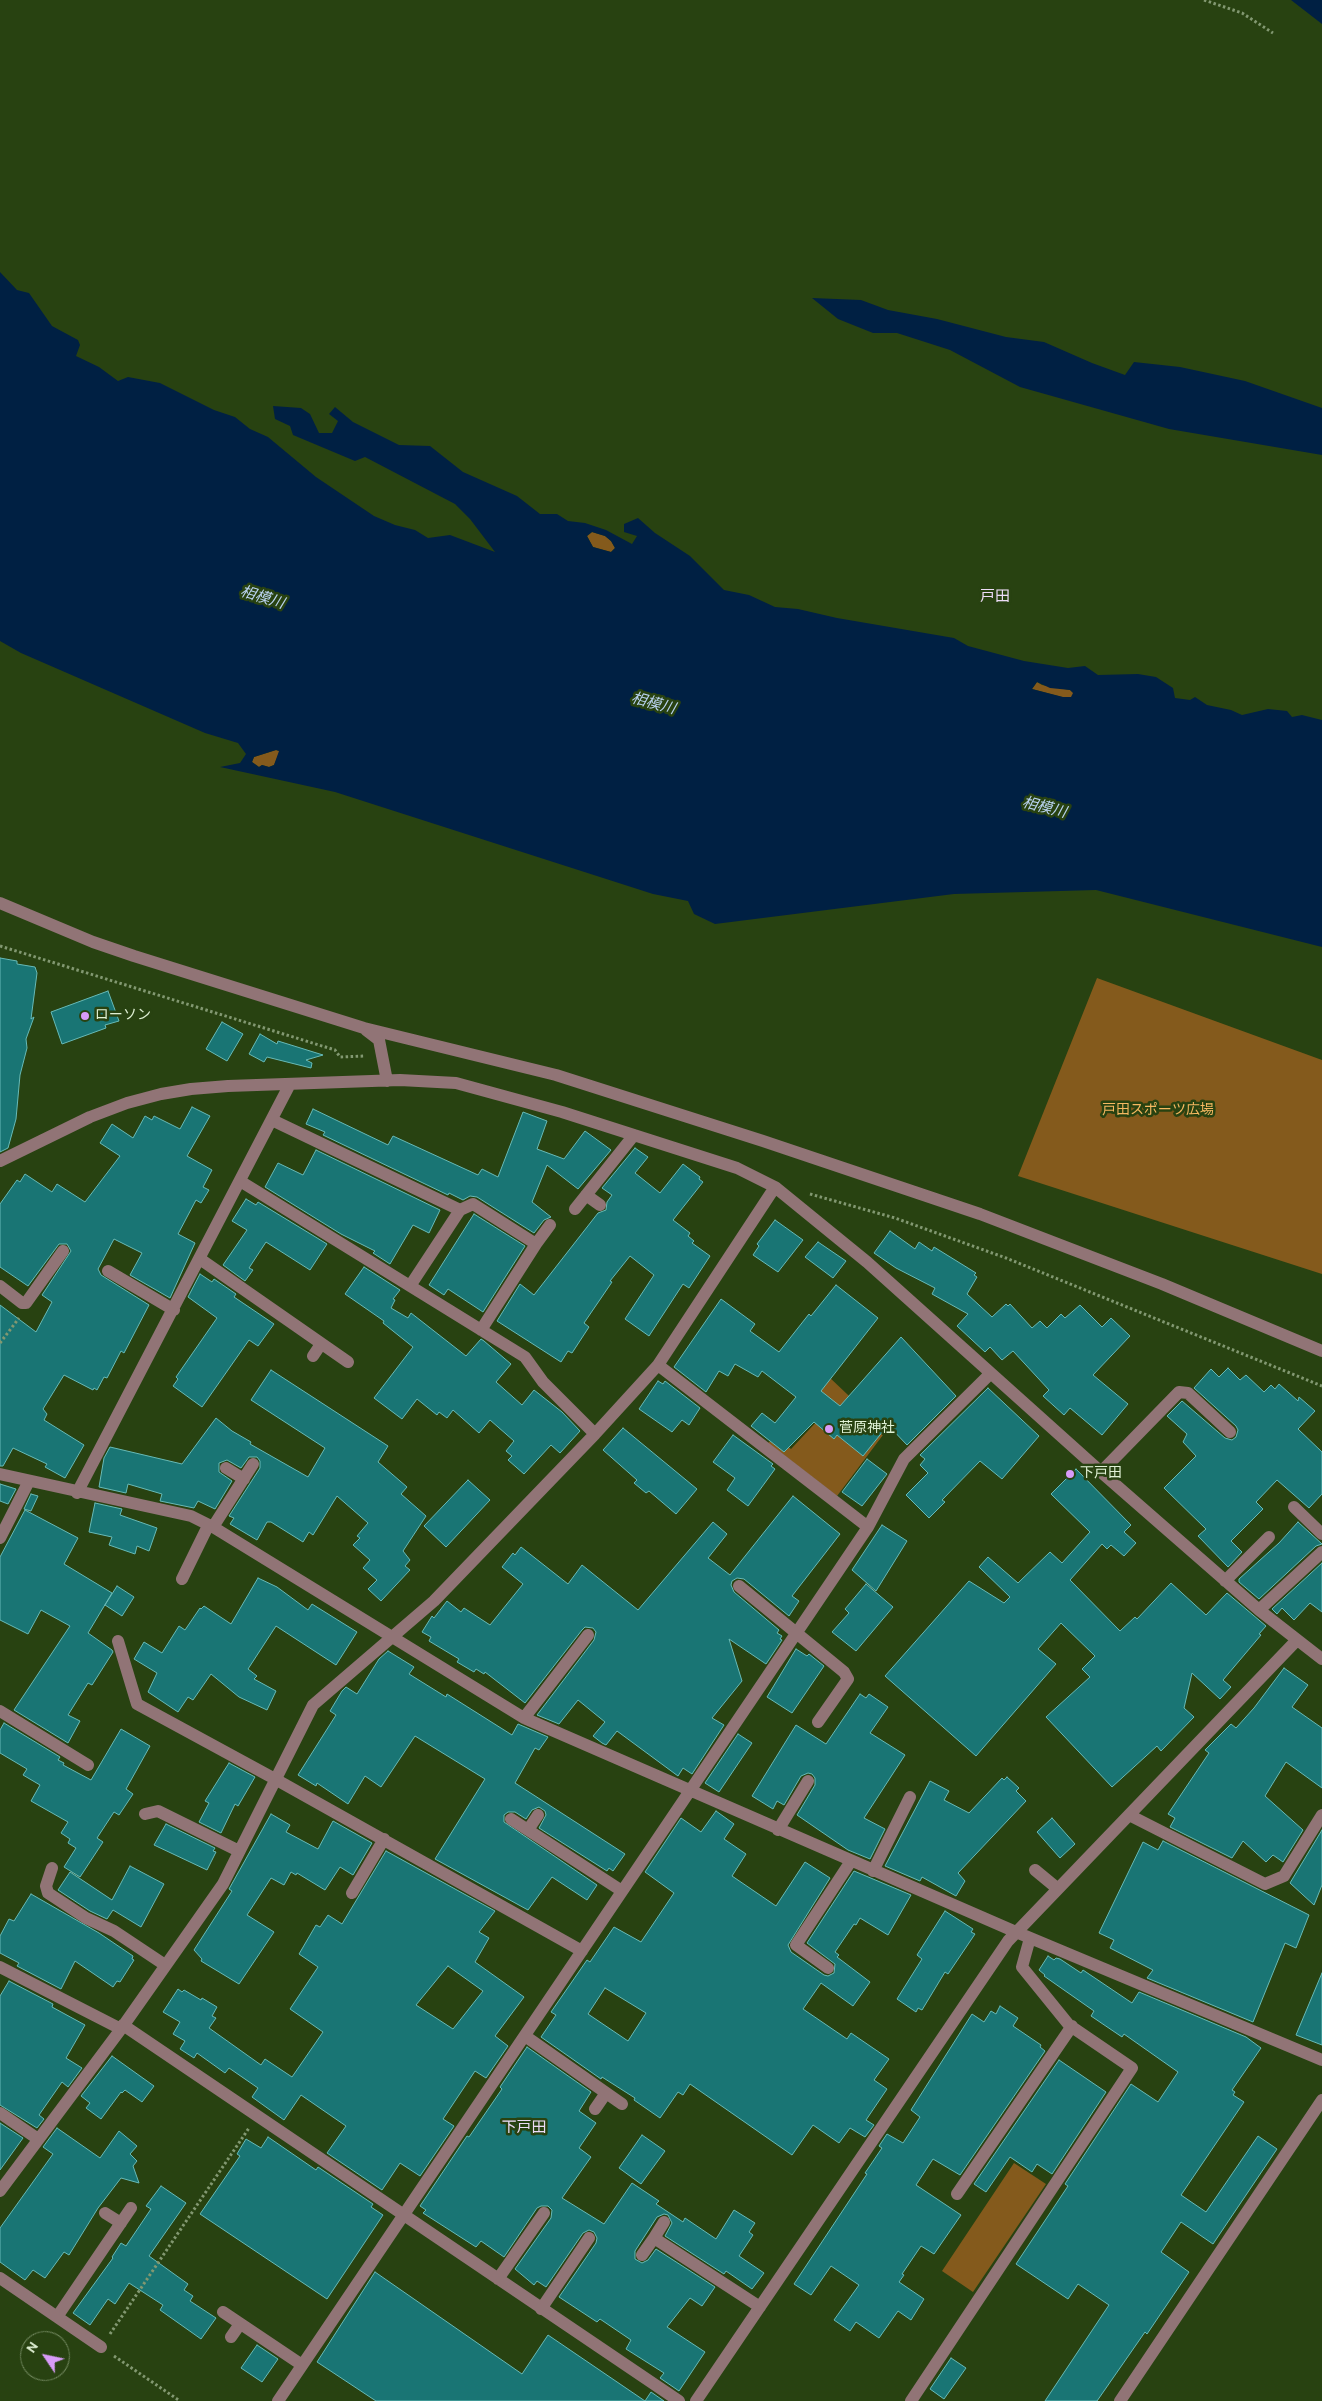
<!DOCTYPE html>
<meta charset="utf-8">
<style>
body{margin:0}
#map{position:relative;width:1322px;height:2401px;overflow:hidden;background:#284211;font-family:Overpass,sans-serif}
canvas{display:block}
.north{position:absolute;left:20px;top:2331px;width:50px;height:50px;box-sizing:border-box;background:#284211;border:1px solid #72885f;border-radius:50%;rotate:304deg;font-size:14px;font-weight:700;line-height:20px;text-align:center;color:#e0f1d5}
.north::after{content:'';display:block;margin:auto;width:18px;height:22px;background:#d89bf8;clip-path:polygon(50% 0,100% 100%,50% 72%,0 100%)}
</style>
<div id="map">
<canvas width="1322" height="2401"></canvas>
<div class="north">N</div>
</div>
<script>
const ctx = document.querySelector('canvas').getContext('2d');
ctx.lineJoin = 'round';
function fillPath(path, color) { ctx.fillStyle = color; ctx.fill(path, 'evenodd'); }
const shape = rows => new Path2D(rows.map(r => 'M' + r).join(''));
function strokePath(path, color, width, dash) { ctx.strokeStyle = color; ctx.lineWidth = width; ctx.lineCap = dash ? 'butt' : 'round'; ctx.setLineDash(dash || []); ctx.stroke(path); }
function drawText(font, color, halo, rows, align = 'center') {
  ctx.font = font + ' Overpass,"Noto Sans JP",sans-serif'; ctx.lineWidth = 5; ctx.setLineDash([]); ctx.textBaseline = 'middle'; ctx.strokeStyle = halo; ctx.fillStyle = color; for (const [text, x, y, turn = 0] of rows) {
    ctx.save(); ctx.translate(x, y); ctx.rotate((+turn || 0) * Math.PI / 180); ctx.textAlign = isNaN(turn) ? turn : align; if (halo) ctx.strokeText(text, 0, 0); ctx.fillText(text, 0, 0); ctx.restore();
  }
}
fillPath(shape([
 [592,532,605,536,611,541,615,548,611,552,593,547,587,536],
 [1037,682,1042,685,1070,690,1074,693,1072,697,1062,697,1032,689],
 [276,750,280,751,274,765,269,767,262,765,259,767,252,762,254,757],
 [1097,978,1322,1060,1322,1274,1018,1176],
 [828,1376,886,1431,837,1496,768,1443,775,1436,791,1449,821,1417,805,1401],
 [1014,2163,1046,2184,973,2292,942,2271]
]), '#845a1c');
fillPath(shape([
 [1291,0,1322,0,1322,24],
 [0,272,17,290,29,293,52,326,78,340,80,345,76,356,99,367,118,381,128,377,160,383,214,410,235,417,250,429,268,437,316,477,374,516,395,525,415,530,428,538,450,535,495,552,470,519,455,504,365,457,355,461,293,435,290,426,275,419,273,406,301,408,310,414,319,433,332,433,338,421,329,414,335,407,353,422,399,445,430,446,463,472,517,496,540,514,557,514,568,521,585,523,606,530,632,544,637,536,624,532,624,524,638,518,655,533,690,556,724,590,749,595,775,607,798,609,837,618,954,638,968,646,1024,661,1068,668,1085,666,1098,675,1138,674,1156,677,1173,688,1175,698,1190,700,1195,697,1207,705,1231,710,1242,715,1268,709,1287,711,1292,717,1302,715,1322,720,1322,947,1096,890,954,894,715,924,694,914,688,901,653,894,335,792,220,767,240,763,246,754,238,743,205,733,21,653,0,641],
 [592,532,605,536,611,541,615,548,611,552,593,547,587,536],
 [1037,682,1050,688,1070,690,1073,693,1071,697,1063,697,1032,689],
 [276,750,279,751,274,765,269,767,262,765,259,767,252,762,254,757],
 [812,298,861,300,888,310,937,319,1006,337,1044,342,1092,363,1125,375,1134,362,1180,367,1245,381,1322,408,1322,455,1169,429,1020,387,950,350,897,333,873,333,838,319]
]), '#002043');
const building = shape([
 [0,958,17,961,17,964,35,967,37,973,31,1019,34,1017,26,1039,27,1048,20,1075,16,1119,8,1148,0,1152,0,958],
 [108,991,119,1021,105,1025,106,1028,62,1044,51,1012,108,991],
 [222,1022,243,1034,227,1061,206,1049,222,1022],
 [260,1034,277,1044,278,1041,323,1055,306,1060,312,1063,311,1068,267,1057,264,1062,249,1054,260,1034],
 [192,1107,210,1116,187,1156,212,1170,203,1187,209,1190,201,1203,196,1200,178,1234,195,1243,170,1298,130,1275,142,1253,114,1239,98,1269,101,1275,149,1305,124,1353,121,1351,107,1378,104,1377,97,1390,94,1388,93,1390,64,1375,43,1409,47,1414,44,1420,84,1445,65,1478,45,1467,47,1464,13,1448,3,1466,0,1466,0,1305,36,1332,52,1302,42,1295,71,1251,67,1244,59,1244,28,1286,0,1267,0,1204,17,1180,20,1182,25,1174,52,1192,57,1184,85,1202,120,1156,100,1143,112,1124,133,1138,145,1116,152,1120,154,1116,180,1129,192,1107],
 [313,1109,388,1145,393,1136,478,1175,482,1169,498,1177,523,1112,547,1121,537,1149,564,1159,585,1131,611,1150,578,1189,547,1165,532,1202,551,1217,544,1220,534,1233,477,1197,470,1196,463,1200,449,1193,448,1195,323,1135,325,1132,306,1124,313,1109],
 [635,1148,648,1157,635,1173,660,1193,683,1164,700,1177,699,1179,703,1182,673,1220,690,1233,688,1236,694,1241,692,1243,710,1256,689,1288,683,1284,649,1336,625,1319,654,1275,630,1256,610,1281,612,1282,584,1323,589,1327,572,1353,568,1351,561,1362,497,1321,520,1284,534,1295,598,1213,606,1210,607,1202,612,1195,602,1188,635,1148],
 [316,1150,440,1210,429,1233,413,1225,390,1264,373,1253,375,1251,341,1234,265,1187,278,1163,303,1175,316,1150],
 [246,1199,256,1205,258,1202,327,1244,310,1270,266,1242,249,1268,253,1270,245,1281,223,1265,247,1230,232,1221,246,1199],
 [474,1214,525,1246,483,1312,448,1289,444,1295,429,1285,474,1214],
 [775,1220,803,1240,778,1272,753,1255,759,1246,757,1244,775,1220],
 [890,1231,915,1249,919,1242,932,1251,934,1247,976,1273,974,1275,977,1277,967,1294,992,1317,1006,1304,1008,1306,1010,1304,1032,1328,1040,1321,1047,1328,1061,1314,1065,1318,1080,1305,1102,1327,1111,1318,1130,1336,1093,1375,1128,1404,1102,1435,1070,1408,1064,1415,1043,1396,1049,1390,1013,1351,1002,1360,990,1347,985,1352,957,1326,968,1314,932,1294,935,1288,896,1268,874,1253,890,1231],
 [818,1242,846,1261,833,1278,805,1257,818,1242],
 [364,1267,400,1290,393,1299,395,1300,391,1308,408,1318,411,1313,466,1356,481,1339,484,1341,511,1364,496,1382,522,1405,534,1390,562,1412,580,1431,560,1453,551,1445,524,1474,508,1460,512,1456,506,1451,514,1441,490,1420,479,1433,453,1410,447,1418,439,1412,437,1415,417,1399,402,1419,374,1398,413,1347,383,1323,384,1321,345,1294,364,1267],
 [200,1274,212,1282,214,1279,236,1294,234,1297,274,1324,258,1346,249,1340,202,1407,173,1386,178,1379,176,1377,217,1318,188,1297,200,1274],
 [836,1285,878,1318,821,1391,840,1406,901,1337,956,1396,907,1445,888,1425,863,1456,837,1435,834,1439,814,1422,784,1452,751,1426,762,1413,775,1423,796,1397,762,1371,758,1377,735,1364,728,1376,719,1371,706,1392,674,1367,721,1299,755,1324,750,1331,779,1352,809,1314,811,1316,836,1285],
 [1228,1368,1240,1380,1246,1375,1264,1392,1271,1385,1275,1389,1279,1384,1298,1401,1299,1397,1315,1411,1298,1429,1322,1452,1322,1494,1309,1508,1277,1480,1256,1502,1263,1509,1231,1541,1242,1552,1228,1567,1198,1536,1206,1529,1164,1488,1196,1456,1183,1442,1187,1434,1167,1416,1182,1401,1225,1438,1232,1440,1236,1437,1238,1430,1236,1426,1194,1388,1211,1369,1219,1377,1228,1368],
 [271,1370,388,1446,378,1462,407,1487,401,1494,426,1516,403,1551,410,1560,405,1566,410,1570,381,1601,368,1589,377,1580,363,1568,370,1560,353,1545,360,1538,357,1536,368,1523,337,1496,313,1535,309,1532,303,1542,271,1522,267,1522,257,1540,230,1524,234,1518,229,1516,260,1468,260,1461,257,1457,249,1457,241,1468,227,1460,219,1463,219,1472,232,1481,215,1509,198,1501,194,1508,160,1501,162,1494,128,1484,126,1493,99,1487,104,1458,110,1447,182,1464,216,1418,232,1431,251,1442,250,1444,308,1477,325,1448,251,1400,271,1370],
 [658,1381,663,1384,665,1381,700,1408,689,1425,682,1420,672,1432,639,1409,658,1381],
 [988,1388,1039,1436,1002,1479,980,1461,942,1500,945,1502,929,1518,906,1495,928,1473,920,1465,925,1459,920,1455,988,1388],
 [623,1428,697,1489,676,1514,649,1491,646,1493,634,1483,637,1480,603,1450,623,1428],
 [733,1435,773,1464,771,1466,775,1469,748,1506,727,1490,735,1478,713,1462,733,1435],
 [867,1459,887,1474,862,1506,842,1492,867,1459],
 [1076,1469,1131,1525,1124,1532,1136,1543,1124,1556,1111,1545,1107,1549,1102,1544,1070,1580,1120,1631,1135,1617,1137,1619,1171,1583,1206,1615,1227,1593,1266,1626,1259,1634,1261,1635,1223,1680,1231,1687,1220,1699,1192,1673,1184,1708,1194,1717,1161,1751,1157,1746,1112,1787,1046,1717,1090,1677,1082,1669,1095,1656,1061,1623,1038,1649,1056,1664,976,1756,885,1676,969,1581,1004,1603,1010,1597,979,1567,988,1557,1018,1583,1050,1552,1062,1563,1090,1532,1051,1494,1076,1469],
 [468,1480,490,1500,446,1547,424,1526,468,1480],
 [0,1484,16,1489,8,1504,0,1501,0,1484],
 [31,1494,38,1496,31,1511,24,1509,31,1494],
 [793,1496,840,1534,792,1596,799,1601,789,1616,744,1579,737,1578,732,1581,731,1585,734,1592,779,1630,777,1633,782,1636,780,1639,782,1640,766,1664,729,1639,742,1681,712,1718,724,1725,692,1774,683,1768,678,1776,617,1731,606,1745,602,1743,593,1736,605,1722,578,1700,559,1724,537,1715,594,1640,596,1632,593,1628,585,1627,582,1630,525,1703,485,1672,484,1674,476,1669,474,1672,457,1662,459,1659,429,1641,431,1637,422,1632,432,1616,434,1618,447,1601,461,1612,464,1608,490,1625,523,1584,502,1567,513,1553,515,1555,521,1547,568,1584,582,1565,638,1610,713,1522,727,1534,708,1558,730,1575,793,1496],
 [95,1503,122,1509,120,1515,157,1528,149,1551,137,1546,135,1554,109,1545,112,1537,89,1532,95,1503],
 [25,1510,78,1538,64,1564,112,1593,88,1633,112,1650,113,1652,92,1685,88,1683,68,1715,80,1721,68,1743,14,1710,70,1626,41,1610,28,1634,0,1620,0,1557,25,1510],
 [1298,1522,1322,1544,1316,1546,1259,1599,1239,1582,1239,1579,1279,1543,1298,1522],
 [882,1525,907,1541,876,1591,852,1570,882,1525],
 [1322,1563,1322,1612,1310,1603,1294,1620,1282,1608,1277,1614,1272,1609,1322,1563],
 [258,1578,277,1587,308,1610,312,1604,357,1632,336,1665,276,1626,248,1669,257,1676,254,1679,276,1691,267,1710,239,1697,211,1674,193,1700,188,1697,178,1712,148,1692,157,1673,134,1659,144,1642,162,1653,179,1626,185,1630,200,1608,201,1609,204,1606,231,1624,258,1578],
 [866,1584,893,1607,856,1651,832,1632,849,1613,845,1609,866,1584],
 [117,1586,134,1597,122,1616,105,1605,117,1586],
 [796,1649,807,1656,809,1654,824,1666,792,1713,767,1697,796,1649],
 [388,1651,414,1667,409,1674,446,1697,447,1694,512,1735,518,1724,548,1737,539,1750,535,1748,515,1783,625,1854,613,1871,609,1868,607,1871,539,1828,546,1815,545,1811,539,1807,532,1810,526,1819,515,1812,508,1812,504,1815,504,1822,597,1885,587,1900,552,1877,528,1910,435,1859,485,1779,415,1736,381,1787,365,1776,348,1804,317,1783,316,1786,298,1775,336,1715,330,1711,342,1691,346,1687,357,1694,379,1659,388,1651],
 [1284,1668,1308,1685,1292,1707,1322,1728,1322,1788,1286,1762,1265,1796,1303,1830,1283,1862,1273,1855,1266,1862,1243,1841,1232,1858,1170,1827,1175,1818,1168,1814,1209,1753,1205,1750,1231,1724,1236,1728,1254,1708,1284,1668],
 [860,1694,866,1698,869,1694,888,1707,870,1733,905,1755,864,1818,885,1829,870,1859,848,1850,797,1815,815,1785,815,1778,812,1774,808,1773,801,1776,784,1805,777,1801,773,1809,752,1796,796,1725,826,1744,860,1694],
 [4,1723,60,1757,58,1760,64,1763,63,1765,91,1780,121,1729,150,1746,126,1789,133,1794,119,1815,114,1812,97,1838,103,1842,80,1877,64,1867,76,1848,68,1843,70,1839,61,1833,68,1822,31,1801,40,1785,23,1775,27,1769,0,1753,0,1730,4,1723],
 [738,1734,752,1743,719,1792,705,1783,738,1734],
 [229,1763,255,1777,238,1806,235,1804,221,1833,199,1822,209,1803,205,1801,229,1763],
 [1007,1777,1019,1788,1016,1791,1026,1801,958,1873,965,1881,956,1896,922,1877,920,1881,885,1866,930,1781,949,1791,944,1800,969,1813,1002,1778,1004,1780,1007,1777],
 [716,1811,734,1824,724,1839,746,1854,732,1876,776,1906,805,1862,830,1878,788,1945,791,1952,824,1975,828,1976,834,1973,835,1964,807,1943,854,1871,911,1895,888,1935,860,1918,856,1925,854,1924,835,1952,839,1955,837,1957,870,1982,853,2006,821,1983,803,2009,847,2039,851,2033,889,2059,874,2080,887,2089,866,2120,874,2125,865,2137,850,2128,839,2143,813,2125,792,2155,690,2084,683,2095,678,2092,660,2118,634,2100,635,2098,602,2077,601,2079,541,2037,556,2015,551,2012,587,1960,590,1962,614,1927,641,1942,674,1893,645,1872,681,1818,701,1832,716,1811],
 [605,1988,646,2013,628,2041,588,2014,605,1988],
 [271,1814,290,1825,286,1832,318,1849,333,1821,372,1843,353,1875,340,1867,325,1890,297,1873,296,1875,291,1872,284,1885,271,1878,247,1915,274,1932,239,1984,201,1961,202,1959,194,1950,232,1891,229,1889,271,1814],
 [1052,1818,1075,1844,1060,1858,1037,1832,1052,1818],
 [166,1824,215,1848,213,1851,216,1852,207,1870,154,1845,166,1824],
 [1322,1830,1322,1885,1314,1905,1290,1883,1322,1830],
 [1163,1841,1309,1915,1296,1948,1285,1943,1253,2022,1147,1978,1153,1970,1110,1948,1114,1940,1099,1933,1143,1842,1158,1850,1163,1841],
 [386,1851,495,1911,479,1932,489,1938,475,1962,524,1997,495,2036,508,2046,486,2078,475,2071,443,2119,454,2126,420,2176,400,2163,382,2190,327,2153,346,2126,301,2095,284,2120,252,2097,258,2088,229,2068,225,2073,197,2053,194,2058,180,2049,185,2041,173,2034,180,2022,163,2012,178,1989,182,1992,184,1990,201,2000,202,1998,217,2007,212,2016,216,2018,209,2028,261,2065,265,2059,292,2077,323,2032,290,2009,318,1967,299,1954,316,1925,320,1927,328,1915,342,1924,386,1851],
 [448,1966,483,1991,453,2029,416,2005,448,1966],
 [130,1866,164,1884,141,1927,113,1910,107,1919,90,1911,58,1890,70,1872,112,1900,130,1866],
 [31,1894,99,1933,133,1956,132,1959,134,1960,120,1982,117,1981,113,1987,75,1961,61,1989,17,1966,19,1963,0,1953,0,1936,9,1919,14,1921,31,1894],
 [945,1911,973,1929,971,1932,975,1934,948,1974,945,1972,922,2010,918,2008,916,2012,897,1999,922,1959,917,1955,945,1911],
 [1048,1956,1054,1960,1056,1958,1060,1959,1081,1973,1083,1970,1132,2003,1139,1992,1246,2037,1261,2048,1232,2090,1235,2092,1233,2095,1244,2102,1181,2195,1206,2212,1258,2136,1277,2149,1213,2244,1181,2222,1161,2252,1189,2272,1147,2334,1145,2332,1097,2401,1045,2401,1109,2305,1078,2284,1068,2299,1016,2264,1068,2186,1065,2184,1131,2084,1158,2102,1178,2072,1124,2034,1122,2037,1091,2016,1094,2011,1044,1976,1045,1975,1039,1970,1048,1956],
 [1322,1973,1322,2045,1296,2035,1322,1973],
 [9,1981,53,2004,52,2007,85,2025,66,2058,82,2068,68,2087,62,2082,39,2115,44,2119,37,2128,0,2105,0,1996,9,1981],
 [1000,2006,1018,2018,1013,2026,1041,2045,1040,2047,1045,2051,960,2175,933,2159,916,2185,961,2215,934,2254,921,2246,902,2274,904,2275,899,2282,924,2299,911,2320,898,2311,879,2338,856,2322,850,2331,834,2320,859,2285,831,2266,811,2295,794,2284,867,2174,865,2173,882,2148,879,2146,887,2134,903,2143,920,2117,911,2110,972,2014,984,2022,991,2011,996,2014,1000,2006],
 [527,2047,591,2092,579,2111,596,2123,579,2148,591,2157,562,2198,604,2224,632,2183,659,2201,656,2204,683,2222,685,2218,716,2239,734,2210,755,2223,749,2232,753,2235,739,2256,764,2273,752,2289,726,2271,724,2274,665,2236,672,2223,668,2215,664,2214,657,2217,635,2251,635,2259,642,2263,648,2260,656,2249,715,2287,702,2306,690,2298,667,2327,705,2352,679,2391,660,2378,664,2373,626,2349,631,2340,600,2319,597,2322,559,2297,596,2243,597,2238,594,2232,589,2230,583,2233,546,2287,537,2281,534,2285,515,2269,551,2218,552,2210,548,2206,541,2206,537,2208,504,2257,481,2241,476,2247,423,2213,426,2210,420,2206,467,2136,469,2137,502,2089,500,2087,527,2047],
 [112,2056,154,2086,142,2102,125,2090,122,2093,121,2092,101,2119,86,2108,90,2103,81,2096,112,2056],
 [1059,2060,1106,2092,1052,2174,1037,2164,1032,2172,1010,2157,986,2192,974,2184,1059,2060],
 [0,2123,23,2138,0,2170,0,2123],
 [57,2128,100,2158,119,2131,137,2146,130,2154,137,2161,133,2166,139,2183,121,2178,98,2208,69,2255,64,2252,45,2278,33,2270,25,2280,0,2262,0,2228,53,2154,43,2147,57,2128],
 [642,2135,665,2151,641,2184,619,2168,642,2135],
 [268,2137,316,2170,318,2167,373,2204,371,2207,383,2215,327,2299,200,2214,240,2156,237,2154,246,2139,261,2148,268,2137],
 [161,2186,186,2203,149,2256,188,2284,184,2290,193,2296,190,2301,216,2318,201,2339,160,2310,163,2305,129,2283,115,2304,108,2299,90,2325,73,2313,113,2258,112,2257,121,2243,126,2246,151,2209,146,2206,161,2186],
 [375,2272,522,2374,548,2335,645,2401,651,2392,664,2401,376,2401,317,2362,375,2272],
 [257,2345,278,2359,262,2382,241,2368,257,2345],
 [951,2358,966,2368,944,2399,930,2389,951,2358]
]);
fillPath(building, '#197574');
strokePath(building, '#67bab7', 1);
strokePath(shape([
 [1204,0,1242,13,1273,33],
 [0,946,335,1050,340,1057,365,1056],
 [810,1194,895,1218,1006,1258,1322,1386],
 [0,1343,19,1318],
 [110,2334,249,2128],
 [114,2356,180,2401]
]), '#829871', 3, [2.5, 2.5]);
strokePath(shape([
 [0,903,93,942,134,956,364,1028,556,1075,763,1141,980,1214,1162,1284,1322,1351],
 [366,1030,379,1040,387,1081],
 [272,1120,460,1210],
 [0,1161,90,1117,127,1103,161,1094,191,1089,228,1086,400,1080,456,1083,562,1112,737,1168,775,1187,867,1262,1101,1472,1259,1610,1322,1659],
 [240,1181,525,1357,543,1382,595,1434],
 [586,1195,600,1205],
 [575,1209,634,1135],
 [536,1244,550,1225],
 [200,1259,348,1362],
 [108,1271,174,1310],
 [0,1286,22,1303,26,1303,63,1251],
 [410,1286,460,1210,473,1204,536,1244,481,1330],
 [313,1356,321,1344],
 [658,1365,868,1527],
 [226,1468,244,1479],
 [1101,1472,1179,1392,1188,1393,1230,1432],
 [0,1474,191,1516,213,1527,524,1718,1016,1932,1322,2060],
 [77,1493,290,1084],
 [1294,1507,1322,1534],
 [213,1527,253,1464],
 [0,1538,29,1481],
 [182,1579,208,1526],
 [1225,1581,1269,1537],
 [739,1586,844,1672,848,1679,818,1722],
 [1259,1610,1322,1552],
 [118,1641,137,1704,275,1779,582,1951],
 [0,1711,88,1765],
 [524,1718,588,1635],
 [145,1814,158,1811,239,1851],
 [1129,1815,1265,1884,1284,1876,1322,1815],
 [511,1819,622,1891],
 [528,1830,538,1815],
 [778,1830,808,1781],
 [52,1868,46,1886,48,1893,86,1918,114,1931,165,1965],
 [1035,1870,1058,1889],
 [873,1871,910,1797],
 [352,1893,384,1839],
 [0,1967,121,2029],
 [828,1968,796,1945,851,1861],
 [123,2025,679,2401],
 [525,2036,622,2104],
 [595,2109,606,2093],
 [0,2113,38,2139],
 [0,2191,121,2029,223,1884,313,1705,434,1601,595,1434,658,1365,775,1187],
 [957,2194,1072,2026],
 [105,2213,121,2223],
 [654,2238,664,2222],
 [642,2255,654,2238,760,2307],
 [0,2278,101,2347],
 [498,2279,544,2213],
 [541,2309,589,2238],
 [223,2312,302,2365],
 [57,2317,131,2208],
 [231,2337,240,2324],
 [278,2401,868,1527,904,1459,990,1374],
 [696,2401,1008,1941,1296,1641],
 [911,2401,1132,2068,1069,2025,1022,1967,1030,1938],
 [1120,2401,1322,2100]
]), '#917476', 12);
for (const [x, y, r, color] of [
 [85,1016,5,"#d89bf8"],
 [829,1429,5,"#d89bf8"],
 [1070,1474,5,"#d89bf8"]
]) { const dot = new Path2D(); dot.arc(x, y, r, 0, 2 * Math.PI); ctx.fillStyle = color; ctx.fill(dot); strokePath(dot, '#284211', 2); }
drawText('14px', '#e0f1d5', '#284211', [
 ["ローソン",95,1016],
 ["菅原神社",839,1429],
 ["下戸田",1080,1474]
], 'left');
drawText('14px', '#f6b861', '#284211', [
 ["戸田スポーツ広場",1158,1111]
]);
drawText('15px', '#eddcf7', '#284211', [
 ["戸田",995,598],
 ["下戸田",524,2129]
]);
drawText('italic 15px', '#bad3f1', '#284211', [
 ["相模川",262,599,17],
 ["相模川",653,705,15],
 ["相模川",1044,809,14]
]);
</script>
